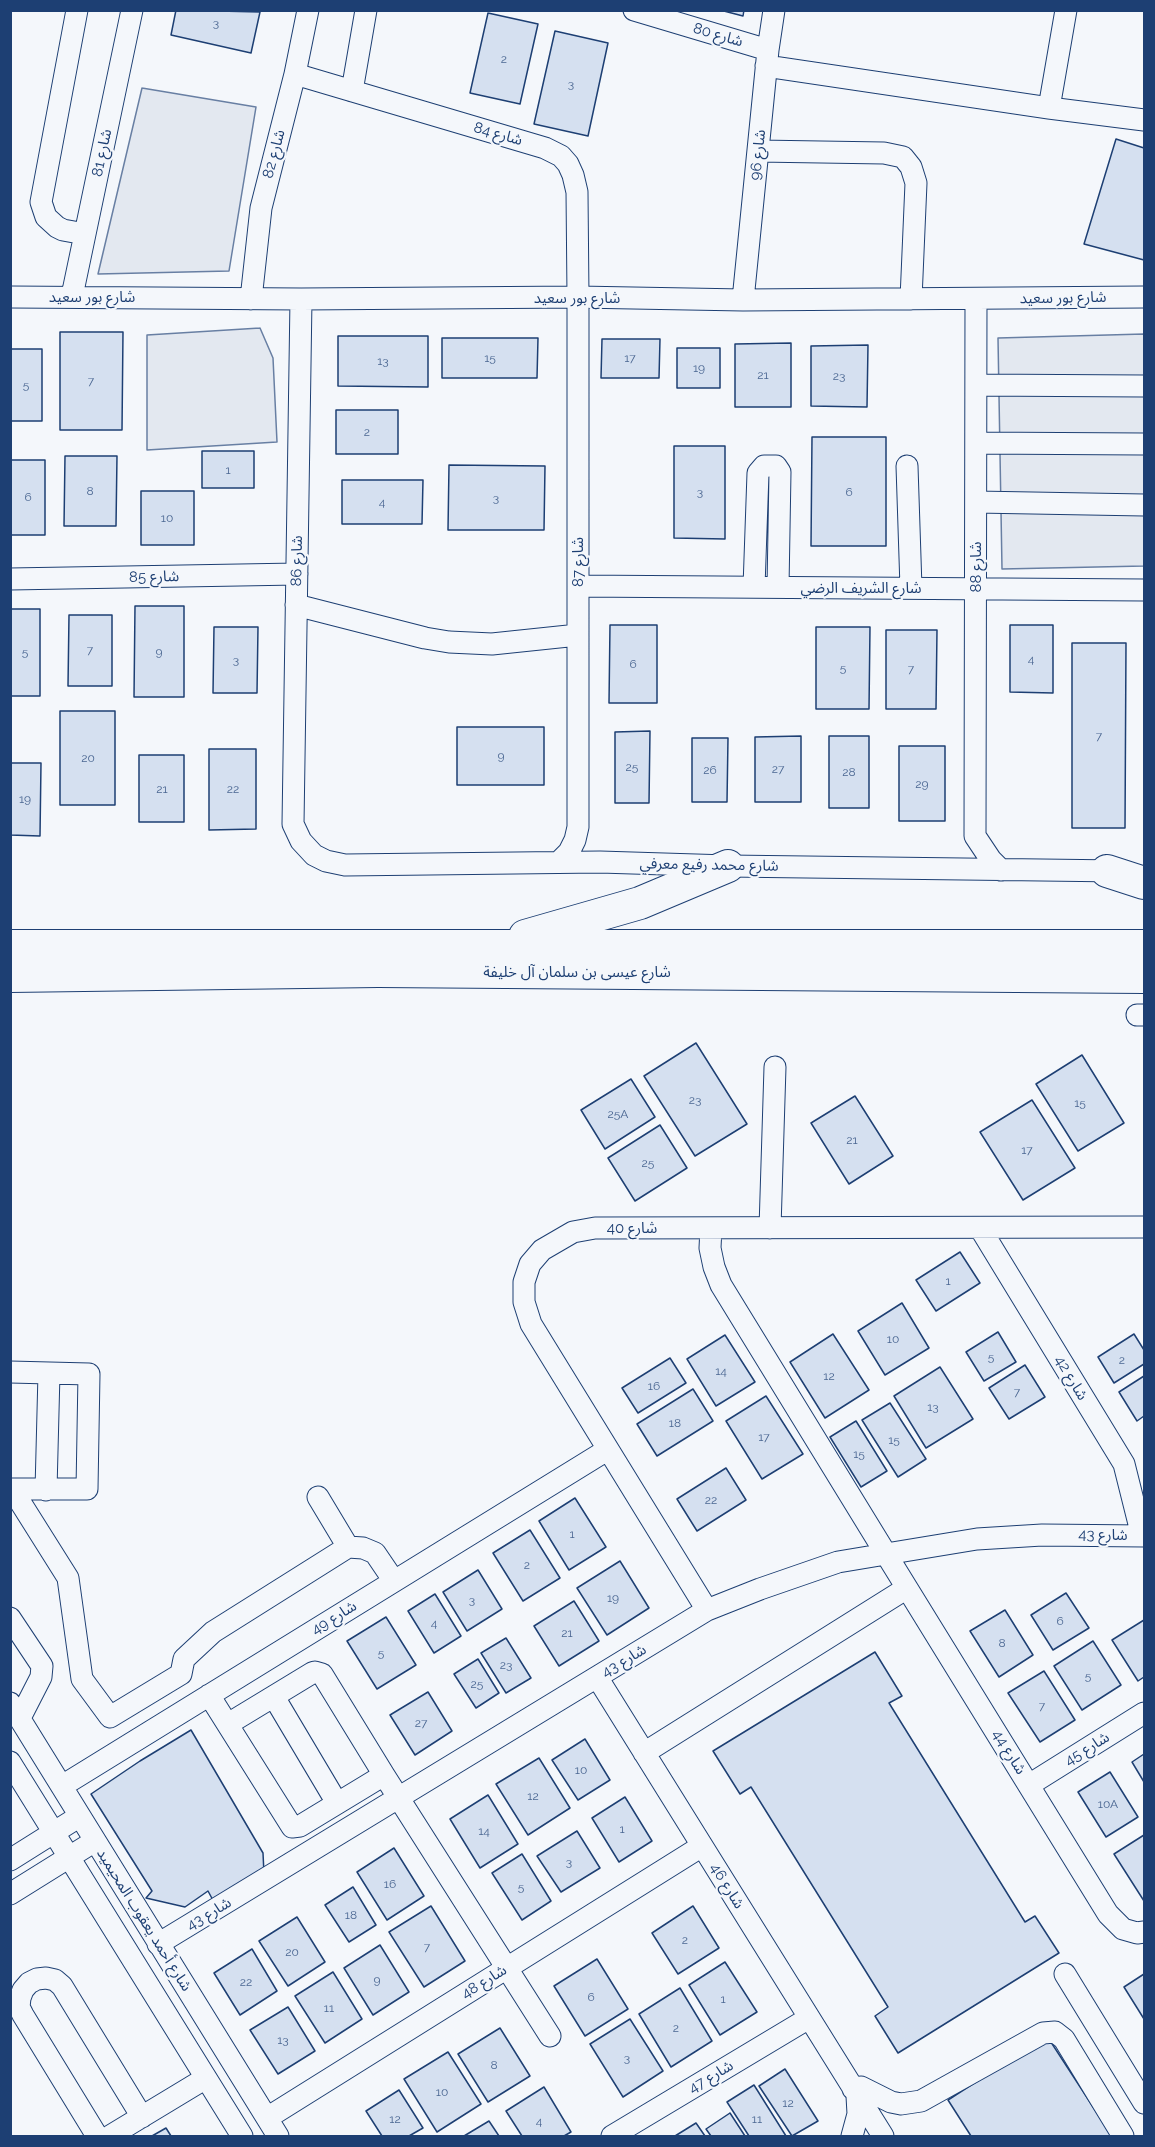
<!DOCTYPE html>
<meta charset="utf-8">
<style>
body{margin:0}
#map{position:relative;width:1155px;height:2147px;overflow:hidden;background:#f4f7fb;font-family:Raleway,sans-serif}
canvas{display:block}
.frame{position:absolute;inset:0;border:12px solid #1d3f73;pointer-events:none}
</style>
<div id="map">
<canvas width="1155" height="2147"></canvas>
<div class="frame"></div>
</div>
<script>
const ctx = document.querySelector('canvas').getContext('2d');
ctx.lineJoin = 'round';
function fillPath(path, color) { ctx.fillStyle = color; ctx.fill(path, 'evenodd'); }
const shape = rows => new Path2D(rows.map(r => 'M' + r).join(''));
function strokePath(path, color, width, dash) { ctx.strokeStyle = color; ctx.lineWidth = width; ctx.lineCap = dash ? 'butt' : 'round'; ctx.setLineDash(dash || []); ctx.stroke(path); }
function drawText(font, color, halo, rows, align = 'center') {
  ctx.font = font + ' Raleway,"Noto Sans Arabic",sans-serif'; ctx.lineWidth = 4.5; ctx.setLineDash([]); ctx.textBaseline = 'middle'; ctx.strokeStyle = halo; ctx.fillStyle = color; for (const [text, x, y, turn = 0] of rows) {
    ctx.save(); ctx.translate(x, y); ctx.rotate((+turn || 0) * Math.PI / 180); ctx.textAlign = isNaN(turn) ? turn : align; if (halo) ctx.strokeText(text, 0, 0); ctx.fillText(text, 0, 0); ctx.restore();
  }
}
const parking = shape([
 [142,88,256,107,229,271,98,274,142,88],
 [260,328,273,358,277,442,147,450,147,335,260,328],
 [1144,334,1144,566,1002,569,998,338,1144,334]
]);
fillPath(parking, '#e3e8f0');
strokePath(parking, '#687fa3', 1.5);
const building = shape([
 [176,10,260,12,251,53,171,35,176,10],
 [720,10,744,10,743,16,720,10],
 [488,13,538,24,520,104,470,93,488,13],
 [555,31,608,43,588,136,534,124,555,31],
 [1116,139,1144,148,1144,260,1084,244,1116,139],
 [60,332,123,332,122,430,60,430,60,332],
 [338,336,428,336,428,387,338,386,338,336],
 [442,338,538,338,537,378,442,378,442,338],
 [602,339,660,339,659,378,601,378,602,339],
 [791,343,791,407,735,407,735,344,791,343],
 [868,345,867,407,811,406,811,346,868,345],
 [677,348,720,348,720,388,677,388,677,348],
 [10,349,42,349,42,421,10,421,10,349],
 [336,410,398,410,398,454,336,454,336,410],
 [812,437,886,437,886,546,811,546,812,437],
 [674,446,725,446,725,539,674,538,674,446],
 [202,451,254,451,254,488,202,488,202,451],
 [65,456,117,456,116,526,64,526,65,456],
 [10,460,45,460,45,535,10,535,10,460],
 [449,465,545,466,544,530,448,530,449,465],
 [342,480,423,480,422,524,342,524,342,480],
 [141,491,194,491,194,545,141,545,141,491],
 [135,606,184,606,184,697,134,697,135,606],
 [10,609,40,609,40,696,10,696,10,609],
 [69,615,112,615,112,686,68,686,69,615],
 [610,625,657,625,657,703,609,703,610,625],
 [1010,625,1053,625,1053,693,1010,692,1010,625],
 [214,627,258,627,257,693,213,693,214,627],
 [816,627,870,627,869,709,816,709,816,627],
 [886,630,937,630,936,709,886,709,886,630],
 [1072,643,1126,643,1125,828,1072,828,1072,643],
 [60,711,115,711,115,805,60,805,60,711],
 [457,727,544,727,544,785,457,785,457,727],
 [650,731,649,803,615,803,615,732,650,731],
 [801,736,801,802,755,802,755,737,801,736],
 [829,736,869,736,869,808,829,808,829,736],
 [692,738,728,738,727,802,692,802,692,738],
 [899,746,945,746,945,821,899,821,899,746],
 [209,749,256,749,256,829,209,830,209,749],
 [139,755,184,755,184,822,139,822,139,755],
 [10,763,41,763,40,836,10,835,10,763],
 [696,1043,747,1124,695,1156,644,1076,696,1043],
 [1082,1055,1124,1123,1078,1151,1036,1084,1082,1055],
 [631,1079,655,1117,605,1149,581,1110,631,1079],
 [855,1096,893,1156,849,1184,811,1123,855,1096],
 [1032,1100,1075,1168,1023,1200,980,1132,1032,1100],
 [660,1125,687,1168,635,1201,608,1158,660,1125],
 [960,1252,980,1283,936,1311,916,1280,960,1252],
 [902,1303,929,1348,885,1375,858,1331,902,1303],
 [998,1332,1016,1362,984,1381,966,1352,998,1332],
 [833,1334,869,1390,825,1418,790,1362,833,1334],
 [1134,1334,1144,1350,1144,1364,1114,1383,1098,1357,1134,1334],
 [725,1335,755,1382,716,1406,687,1359,725,1335],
 [670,1358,686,1383,638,1413,622,1388,670,1358],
 [1025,1365,1045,1397,1009,1419,989,1388,1025,1365],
 [940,1367,973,1419,926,1448,894,1396,940,1367],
 [1144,1376,1144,1416,1137,1421,1119,1392,1144,1376],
 [693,1389,713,1421,657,1456,637,1424,693,1389],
 [766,1396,803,1454,762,1479,726,1421,766,1396],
 [890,1403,926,1459,898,1477,862,1420,890,1403],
 [856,1421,887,1471,861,1487,830,1437,856,1421],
 [726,1468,746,1500,697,1531,677,1499,726,1468],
 [575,1498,606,1547,569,1570,539,1521,575,1498],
 [530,1530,560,1578,523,1601,493,1553,530,1530],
 [620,1561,649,1608,607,1635,577,1588,620,1561],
 [478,1570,502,1609,467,1631,443,1592,478,1570],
 [1066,1593,1089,1628,1053,1650,1031,1615,1066,1593],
 [435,1594,461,1636,434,1653,408,1611,435,1594],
 [574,1601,599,1641,559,1666,534,1626,574,1601],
 [1005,1610,1033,1655,999,1677,970,1631,1005,1610],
 [386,1617,416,1665,377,1689,347,1641,386,1617],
 [1144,1620,1144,1677,1138,1681,1112,1640,1144,1620],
 [506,1638,531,1678,506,1693,481,1653,506,1638],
 [1093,1641,1121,1685,1082,1710,1054,1666,1093,1641],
 [875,1652,902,1696,889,1703,1025,1922,1035,1916,1059,1953,898,2053,875,2016,888,2007,751,1787,740,1794,713,1751,875,1652],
 [478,1659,499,1693,476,1708,454,1674,478,1659],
 [1044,1671,1075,1720,1040,1742,1008,1693,1044,1671],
 [428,1692,452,1731,415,1755,390,1715,428,1692],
 [191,1730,263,1853,264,1874,215,1904,208,1891,185,1907,146,1898,152,1891,91,1794,140,1761,191,1730],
 [585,1739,610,1780,578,1800,552,1760,585,1739],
 [1144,1754,1144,1782,1132,1762,1144,1754],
 [539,1758,570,1808,528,1835,496,1784,539,1758],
 [1110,1772,1138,1817,1106,1837,1078,1792,1110,1772],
 [488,1795,518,1844,480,1868,450,1819,488,1795],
 [625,1797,652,1841,619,1862,592,1818,625,1797],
 [577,1831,600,1868,561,1892,537,1856,577,1831],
 [1144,1835,1144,1901,1114,1854,1144,1835],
 [394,1848,424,1896,387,1920,357,1872,394,1848],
 [522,1854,551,1901,522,1920,492,1873,522,1854],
 [353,1887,376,1925,349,1942,325,1905,353,1887],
 [431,1906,465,1961,424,1987,389,1932,431,1906],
 [693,1906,719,1948,678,1974,652,1933,693,1906],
 [297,1917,325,1962,288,1986,259,1941,297,1917],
 [380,1945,409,1992,373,2015,344,1968,380,1945],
 [252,1949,277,1991,240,2015,214,1973,252,1949],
 [597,1959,628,2009,585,2036,554,1986,597,1959],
 [725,1962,757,2012,720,2035,689,1985,725,1962],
 [333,1972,362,2019,325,2043,295,1996,333,1972],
 [1144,1974,1144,2019,1124,1987,1144,1974],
 [680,1988,712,2041,671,2067,639,2014,680,1988],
 [288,2007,315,2051,278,2074,250,2030,288,2007],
 [630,2019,663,2071,623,2097,590,2044,630,2019],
 [500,2028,530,2076,488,2102,458,2054,500,2028],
 [1047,2036,1112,2136,971,2136,948,2100,1047,2036],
 [448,2052,481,2104,437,2132,404,2079,448,2052],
 [785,2069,818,2121,792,2136,759,2086,785,2069],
 [754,2085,786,2136,749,2136,727,2102,754,2085],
 [544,2087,571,2132,564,2136,522,2136,506,2111,544,2087],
 [399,2090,423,2128,409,2136,382,2136,366,2111,399,2090],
 [730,2113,745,2136,711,2136,706,2129,730,2113],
 [489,2121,499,2136,464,2136,489,2121],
 [696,2123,705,2136,675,2136,696,2123],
 [166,2128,171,2136,152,2136,166,2128]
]);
fillPath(building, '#d5e0f0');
strokePath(building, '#1d3f73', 1.5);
const minor = shape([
 [77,10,41,202,46,217,57,227,63,230,85,234],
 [634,10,768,50],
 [766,66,1049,108,1144,120],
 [295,74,545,148,561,156,568,164,573,175,577,192,578,297,578,827,575,840,569,852,560,861],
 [352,91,366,10],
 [1049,108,1066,10],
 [758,151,884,153,903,157,911,167,916,183,911,299],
 [72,296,132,10],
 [10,297,301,299,578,297,743,300,1144,297],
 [251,299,261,208,295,74,308,10],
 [301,299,293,824,301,841,314,855,326,861,345,865,600,862,728,866,1120,871],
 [976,299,975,836,991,860,1001,870],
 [743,300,768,50,774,10],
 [976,385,1144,386],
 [976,443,1144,444],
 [907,466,911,588],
 [976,502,1144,505],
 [10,579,297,574],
 [578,586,1144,590],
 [754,587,758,473,764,466,776,466,780,472,778,587],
 [296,605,425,638,449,642,492,644,578,635],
 [1137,1015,1144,1015],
 [711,1228,710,1248,714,1267,721,1285,886,1554,1108,1914,1123,1929,1137,1933,1144,1932],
 [770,1228,775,1067],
 [980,1228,1124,1464,1142,1536],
 [10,1372,89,1374,87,1489,10,1489],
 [12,1489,68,1578,82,1679,110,1717,181,1674,184,1659,213,1632,348,1547],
 [46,1490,49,1373],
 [318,1497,348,1547,363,1548,375,1553,394,1581],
 [707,1610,531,1324,524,1302,524,1282,530,1264,542,1250,573,1232,595,1228,1144,1227],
 [10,1618,42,1666,41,1677,20,1718],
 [597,1677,883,2136],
 [209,1695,292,1827,300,1826,384,1775],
 [274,1697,337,1803],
 [10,1703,278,2136],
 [228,1724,312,1673,315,1672,322,1674,384,1775,550,2036],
 [644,1753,907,1588],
 [10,1762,242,2136],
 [1029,1785,1144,1713],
 [62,1786,607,1450],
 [10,1860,80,1816],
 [10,1894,95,1841],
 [158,1944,707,1610,760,1589,838,1562,886,1554,977,1539,1042,1535,1144,1536],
 [1065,1974,1144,2103],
 [853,2089,861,2087,891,2102,901,2104,921,2101,1043,2033,1055,2032,1064,2039,1123,2136],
 [267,2118,702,1846],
 [97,2136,23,2015,19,2007,20,1998,23,1990,29,1983,37,1979,46,1978,55,1980,62,1986,142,2117],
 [110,2136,206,2078],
 [612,2136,809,2018],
 [852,2136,858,2114,857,2096]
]);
const highway = shape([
 [1107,871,1144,883],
 [525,936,640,903,728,866],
 [10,946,1144,946],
 [10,976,378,971,1144,977]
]);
strokePath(minor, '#1d3f73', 23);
strokePath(highway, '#1d3f73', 34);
strokePath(minor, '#f4f7fb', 21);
strokePath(highway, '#f4f7fb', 32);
drawText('12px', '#4b6792', null, [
 ["3",216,23],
 ["2",504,59],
 ["3",571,84],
 ["15",490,358],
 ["17",630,358],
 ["13",383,361],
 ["19",699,368],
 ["21",763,375],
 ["23",839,376],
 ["7",91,381],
 ["5",26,385],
 ["2",367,432],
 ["1",228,470],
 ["8",90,491],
 ["3",700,492],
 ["6",849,492],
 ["6",28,497],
 ["3",496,498],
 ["4",382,502],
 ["10",167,518],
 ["7",90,650],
 ["5",25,652],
 ["9",159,652],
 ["4",1031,659],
 ["3",236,660],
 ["6",633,664],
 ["5",843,668],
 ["7",911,669],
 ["7",1099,736],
 ["9",501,756],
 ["20",88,758],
 ["25",632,767],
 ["27",778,769],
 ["26",710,770],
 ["28",849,772],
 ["29",922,784],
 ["21",162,789],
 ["22",233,789],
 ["19",25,799],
 ["23",695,1100],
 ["15",1080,1103],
 ["25A",618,1114],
 ["21",852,1140],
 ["17",1027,1150],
 ["25",648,1163],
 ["1",948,1281],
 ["10",893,1339],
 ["5",991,1357],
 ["2",1122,1360],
 ["14",721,1371],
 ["12",829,1376],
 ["16",654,1386],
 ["7",1017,1392],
 ["13",933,1407],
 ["18",675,1423],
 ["17",764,1437],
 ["15",894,1440],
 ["15",859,1454],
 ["22",711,1500],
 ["1",572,1534],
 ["2",527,1565],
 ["19",613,1598],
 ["3",472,1600],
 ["6",1060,1621],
 ["4",434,1623],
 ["21",567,1633],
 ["8",1002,1643],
 ["5",381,1653],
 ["23",506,1665],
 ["5",1088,1676],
 ["25",477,1684],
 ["7",1042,1706],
 ["27",421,1723],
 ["10",581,1770],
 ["12",533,1796],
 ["10A",1108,1804],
 ["1",622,1829],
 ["14",484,1831],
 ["3",569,1862],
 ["16",390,1884],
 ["5",521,1887],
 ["18",351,1915],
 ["2",685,1940],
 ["7",427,1947],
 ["20",292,1952],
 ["9",377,1980],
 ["22",246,1982],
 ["6",591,1997],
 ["1",723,1999],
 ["11",329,2008],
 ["2",676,2028],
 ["13",283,2040],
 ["3",627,2058],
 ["8",494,2065],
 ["10",442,2092],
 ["12",788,2103],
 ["12",395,2119],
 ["11",757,2119],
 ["4",539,2121]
]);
drawText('15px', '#1d3f73', '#f4f7fb', [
 ["شارع 80",718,35,16],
 ["شارع 84",498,134,16],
 ["شارع 81",102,153,-78],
 ["شارع 82",274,154,-75],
 ["شارع 96",758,155,-84],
 ["شارع بور سعيد",92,297],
 ["شارع بور سعيد",577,298],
 ["شارع بور سعيد",1063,298,-1],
 ["شارع 86",297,561,-89],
 ["شارع 87",578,562,-90],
 ["شارع 88",976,567,-90],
 ["شارع 85",154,577,-1],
 ["شارع الشريف الرضي",861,588],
 ["شارع محمد رفيع معرفي",709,865,1],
 ["شارع عيسى بن سلمان آل خليفة",577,972],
 ["شارع 40",632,1228],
 ["شارع 42",1071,1378,59],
 ["شارع 43",1103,1535,1],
 ["شارع 49",334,1618,-32],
 ["شارع 43",624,1661,-31],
 ["شارع 45",1087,1749,-32],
 ["شارع 44",1009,1752,58],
 ["شارع 46",727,1886,58],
 ["شارع 43",209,1914,-31],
 ["شارع أحمد يعقوب المحيميد",144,1920,58],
 ["شارع 48",484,1982,-32],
 ["شارع 47",711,2077,-31]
]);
</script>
